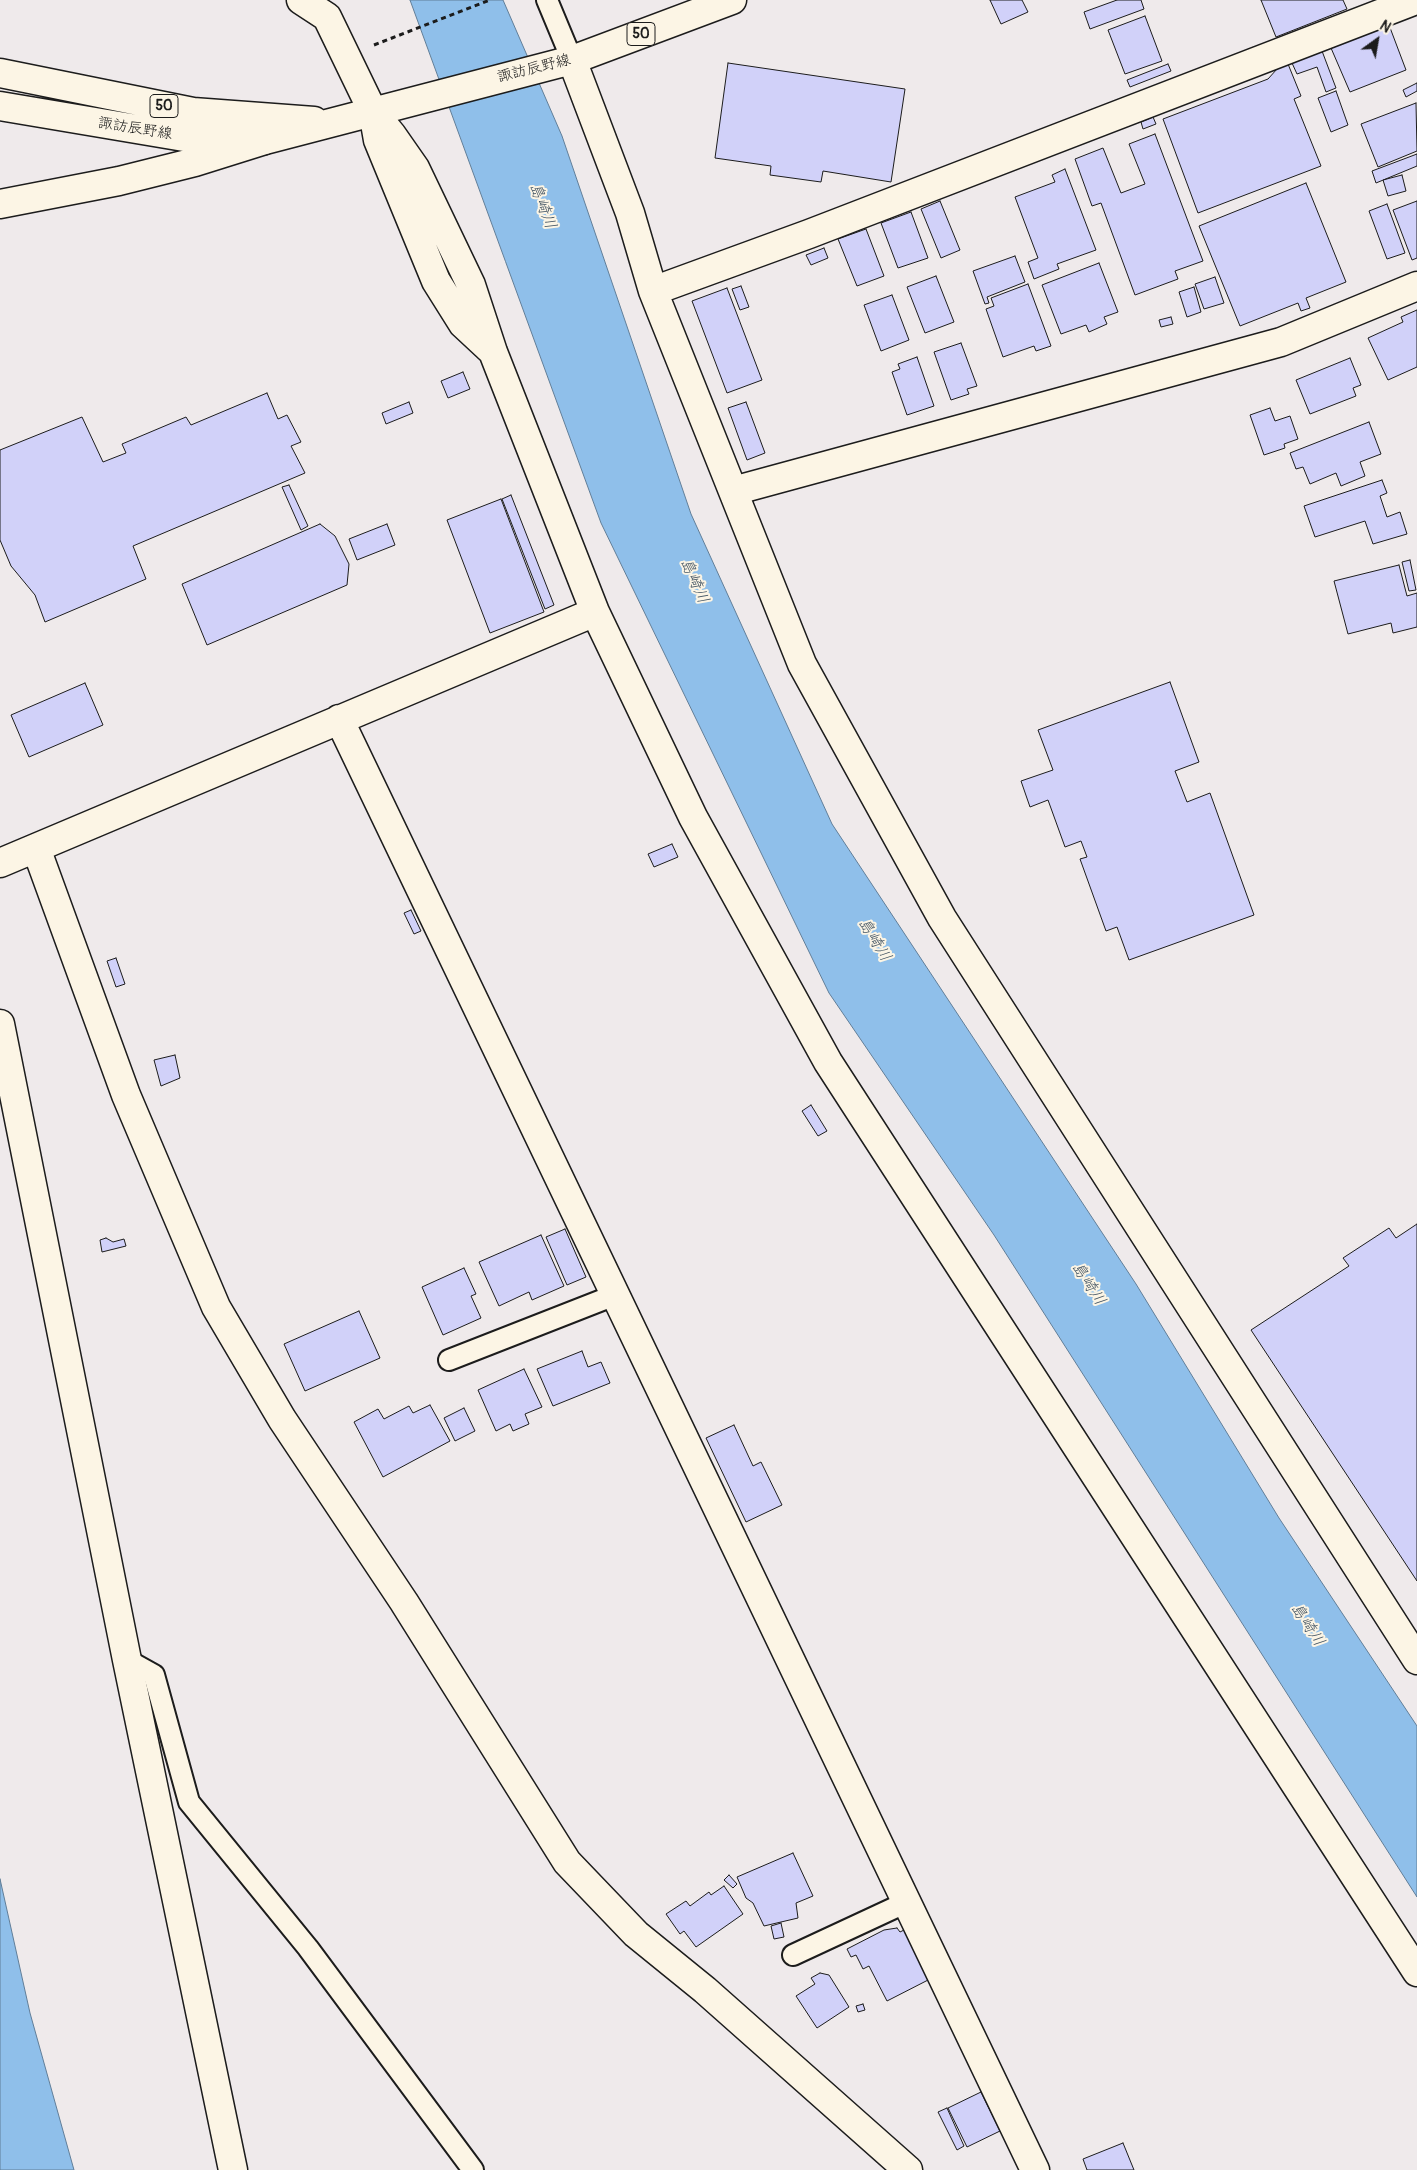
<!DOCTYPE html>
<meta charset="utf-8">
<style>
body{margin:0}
#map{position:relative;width:1417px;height:2170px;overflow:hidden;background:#efeaeb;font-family:Pangolin,sans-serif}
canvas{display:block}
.north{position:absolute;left:1352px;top:15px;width:50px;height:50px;-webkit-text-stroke:4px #fcf5e5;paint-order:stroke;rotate:32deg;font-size:14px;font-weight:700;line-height:20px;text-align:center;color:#1c1c1c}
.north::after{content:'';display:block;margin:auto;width:18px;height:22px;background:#1c1c1c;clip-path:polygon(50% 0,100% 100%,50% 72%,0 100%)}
</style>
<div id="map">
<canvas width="1417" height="2170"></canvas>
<div class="north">N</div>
</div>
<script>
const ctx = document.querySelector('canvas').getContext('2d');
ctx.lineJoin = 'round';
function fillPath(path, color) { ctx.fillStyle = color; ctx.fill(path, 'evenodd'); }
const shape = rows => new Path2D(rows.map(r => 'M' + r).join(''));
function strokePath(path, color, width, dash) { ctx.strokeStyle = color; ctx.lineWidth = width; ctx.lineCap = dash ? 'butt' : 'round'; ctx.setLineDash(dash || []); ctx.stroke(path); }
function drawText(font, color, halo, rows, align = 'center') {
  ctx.font = font + ' Pangolin,"Klee One",sans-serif'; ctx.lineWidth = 4; ctx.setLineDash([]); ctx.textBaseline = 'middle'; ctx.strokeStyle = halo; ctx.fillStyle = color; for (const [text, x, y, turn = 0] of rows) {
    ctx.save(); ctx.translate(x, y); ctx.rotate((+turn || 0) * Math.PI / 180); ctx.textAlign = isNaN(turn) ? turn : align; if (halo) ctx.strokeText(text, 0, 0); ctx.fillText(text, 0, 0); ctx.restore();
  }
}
const water = shape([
 [410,0,503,0,562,136,691,514,832,824,1136,1284,1279,1518,1417,1726,1417,1897,994,1235,829,993,601,523,410,0],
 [0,1879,30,2013,74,2170,0,2170,0,1879]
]);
fillPath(water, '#8fbfea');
strokePath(water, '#617e98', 1);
const building = shape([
 [990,0,1022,0,1028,12,1001,24,990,0],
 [1117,0,1141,0,1144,9,1090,29,1084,12,1117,0],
 [1261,0,1343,0,1347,9,1276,37,1261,0],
 [1145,16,1162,61,1125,74,1108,30,1145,16],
 [1389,25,1406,70,1350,92,1331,48,1389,25],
 [1322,51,1336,88,1326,92,1317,67,1297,74,1292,63,1322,51],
 [728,63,905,89,891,182,823,171,821,182,770,175,771,166,715,158,728,63],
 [1168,64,1171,71,1130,87,1127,80,1168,64],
 [1288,64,1301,96,1294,99,1321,166,1198,213,1163,119,1268,79,1277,69,1288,64],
 [1417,83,1417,91,1406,97,1403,90,1417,83],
 [1336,91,1348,125,1331,132,1318,98,1336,91],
 [1416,103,1417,151,1378,167,1361,124,1416,103],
 [1153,117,1156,124,1143,129,1141,122,1153,117],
 [1155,134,1203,261,1175,271,1178,279,1135,295,1101,203,1092,206,1075,159,1103,148,1121,193,1145,184,1129,144,1155,134],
 [1417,154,1417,166,1376,183,1372,171,1417,154],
 [1065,169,1096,250,1057,264,1059,269,1034,279,1028,262,1038,258,1015,197,1055,182,1052,175,1065,169],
 [1402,175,1406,191,1388,196,1383,180,1402,175],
 [1306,183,1346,282,1306,298,1310,308,1301,311,1298,303,1240,326,1199,226,1306,183],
 [940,201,960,250,941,258,921,209,940,201],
 [1417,201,1417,258,1412,260,1393,210,1417,201],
 [1387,204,1405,253,1387,259,1369,211,1387,204],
 [911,212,928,258,898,268,881,223,911,212],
 [866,229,884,276,857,286,838,239,866,229],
 [824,248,828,258,811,265,806,255,824,248],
 [1015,256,1025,282,987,297,989,303,985,304,973,271,1015,256],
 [1099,263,1118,312,1104,317,1107,324,1089,332,1086,325,1061,334,1042,285,1099,263],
 [936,276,954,322,925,333,907,287,936,276],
 [1215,277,1224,303,1204,309,1195,284,1215,277],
 [1028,284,1051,346,1036,351,1034,346,1003,357,986,309,994,306,991,298,1028,284],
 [741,286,749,307,740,310,732,289,741,286],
 [1194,287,1201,312,1187,317,1179,292,1194,287],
 [727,288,762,380,727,393,692,301,727,288],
 [892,295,909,340,881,351,864,305,892,295],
 [1417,310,1417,367,1388,380,1368,338,1403,322,1401,317,1417,310],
 [1171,317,1173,324,1161,327,1159,320,1171,317],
 [961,343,977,386,967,389,969,394,951,400,934,352,961,343],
 [917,357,934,406,907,415,892,372,900,369,898,364,917,357],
 [1350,358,1361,385,1353,388,1356,396,1310,414,1296,380,1350,358],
 [463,372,470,389,448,398,441,381,463,372],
 [267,393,278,419,287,415,301,442,291,446,305,473,133,546,146,579,45,622,35,595,11,566,0,540,0,450,82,417,103,462,126,453,122,444,186,417,191,425,267,393],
 [409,402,413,413,386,424,382,413,409,402],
 [746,402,765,453,747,460,728,408,746,402],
 [1270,408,1275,421,1290,416,1298,439,1284,444,1285,448,1264,455,1250,415,1270,408],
 [1369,422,1381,454,1360,462,1365,476,1341,486,1336,473,1310,484,1303,467,1296,469,1290,453,1369,422],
 [1382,480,1387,493,1380,496,1387,517,1400,512,1407,534,1373,544,1365,521,1315,537,1304,506,1382,480],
 [289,485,308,526,301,530,282,487,289,485],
 [511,495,554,605,545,609,502,499,511,495],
 [501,499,544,612,490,633,447,520,501,499],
 [320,524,335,536,349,564,347,585,207,645,182,584,320,524],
 [387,524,395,545,357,560,349,539,387,524],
 [1410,560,1416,590,1409,591,1402,562,1410,560],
 [1399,565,1407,596,1417,593,1417,627,1393,633,1391,623,1348,634,1334,581,1399,565],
 [1170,682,1199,762,1175,771,1187,802,1210,793,1254,915,1129,960,1117,927,1106,931,1080,859,1087,857,1081,841,1065,847,1048,800,1030,807,1021,781,1053,770,1038,730,1170,682],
 [85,683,103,725,29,757,11,715,85,683],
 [672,844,678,857,654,867,648,854,672,844],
 [411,910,421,931,414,934,404,913,411,910],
 [116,958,125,984,116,987,107,961,116,958],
 [175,1055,180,1078,161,1086,154,1060,175,1055],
 [811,1105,827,1131,818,1136,802,1111,811,1105],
 [1417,1224,1417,1581,1251,1330,1349,1266,1343,1258,1389,1228,1396,1238,1417,1224],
 [565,1229,586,1277,567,1285,546,1237,565,1229],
 [541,1235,564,1286,532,1300,529,1292,499,1306,479,1262,541,1235],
 [106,1238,113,1242,124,1239,126,1246,102,1252,100,1240,106,1238],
 [464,1268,476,1294,471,1296,481,1318,443,1335,422,1287,464,1268],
 [359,1311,380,1358,305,1391,284,1344,359,1311],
 [582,1351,588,1367,601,1362,610,1383,553,1406,537,1369,582,1351],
 [524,1369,542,1407,525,1414,529,1424,513,1431,510,1424,496,1431,478,1390,524,1369],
 [430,1405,450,1441,383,1477,354,1422,378,1409,384,1419,409,1406,413,1413,430,1405],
 [464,1408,475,1431,455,1441,444,1418,464,1408],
 [734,1425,753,1466,761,1462,782,1505,746,1522,706,1438,734,1425],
 [793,1853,813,1896,796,1903,798,1918,764,1926,753,1903,746,1898,737,1877,793,1853],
 [729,1875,737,1884,733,1888,724,1880,729,1875],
 [724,1886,743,1914,696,1947,684,1931,680,1934,666,1914,686,1901,690,1906,709,1892,711,1895,724,1886],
 [781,1923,784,1937,774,1939,771,1926,781,1923],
 [897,1928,900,1932,904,1930,930,1979,887,2001,869,1966,863,1969,856,1955,851,1957,847,1949,884,1930,897,1928],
 [820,1973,829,1975,849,2007,817,2028,796,1996,815,1984,811,1978,820,1973],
 [863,2004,865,2010,858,2012,856,2006,863,2004],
 [981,2092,1000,2131,967,2147,948,2108,981,2092],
 [947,2108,964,2146,957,2150,938,2112,947,2108],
 [1123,2143,1134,2170,1087,2170,1083,2159,1123,2143]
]);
fillPath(building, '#d1d1f9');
strokePath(building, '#1c1c1c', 1);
const lane = shape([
 [547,0,572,60],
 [449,1360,615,1295],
 [127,1660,154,1675,189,1802,308,1948,473,2170],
 [793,1955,907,1902]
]);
const street = shape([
 [572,60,630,213,653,291,802,664,942,918,1417,1660],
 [373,112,392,135,415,168,471,285,493,352,595,612,693,817,828,1062,1417,1972],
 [375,123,378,140,436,281,463,324,492,351],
 [653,291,809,234,1416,0],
 [733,491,1281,342,1417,286],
 [339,719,1035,2170],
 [36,848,126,1095,216,1307,282,1419,404,1602,567,1862,636,1934,705,1990,908,2170],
 [0,863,595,612]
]);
const secondary = shape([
 [301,0,327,17,373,112],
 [0,204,119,181,195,162,262,141],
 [0,1024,127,1660,233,2170]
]);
const primary = shape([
 [0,73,193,112,314,121],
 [0,106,190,138,265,140,572,60,732,0]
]);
strokePath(lane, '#1c1c1c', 24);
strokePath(street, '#1c1c1c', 31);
strokePath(secondary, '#1c1c1c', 31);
strokePath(primary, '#1c1c1c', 31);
strokePath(shape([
 [374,45,490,0]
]), '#1c1c1c', 3, [5, 4]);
strokePath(lane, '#fcf5e5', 20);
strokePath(street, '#fcf5e5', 28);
strokePath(secondary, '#fcf5e5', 28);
strokePath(primary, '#fcf5e5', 28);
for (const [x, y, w] of [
 [641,34,28],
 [164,106,28]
]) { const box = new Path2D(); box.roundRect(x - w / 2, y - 11.5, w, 23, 4); ctx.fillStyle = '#fcf5e5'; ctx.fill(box); strokePath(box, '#1c1c1c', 1); }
drawText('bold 14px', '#1c1c1c', null, [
 ["50",641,34],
 ["50",164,106]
]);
drawText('15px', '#1c1c1c', '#fcf5e5', [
 ["諏訪辰野線",534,69,-14],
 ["諏訪辰野線",135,129,9]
]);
drawText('italic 16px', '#445564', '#fcf5e5', [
 ["島崎川",542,206,69],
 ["島崎川",694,581,66],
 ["島崎川",874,940,58],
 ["島崎川",1088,1284,57],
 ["島崎川",1307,1625,57]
]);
</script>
